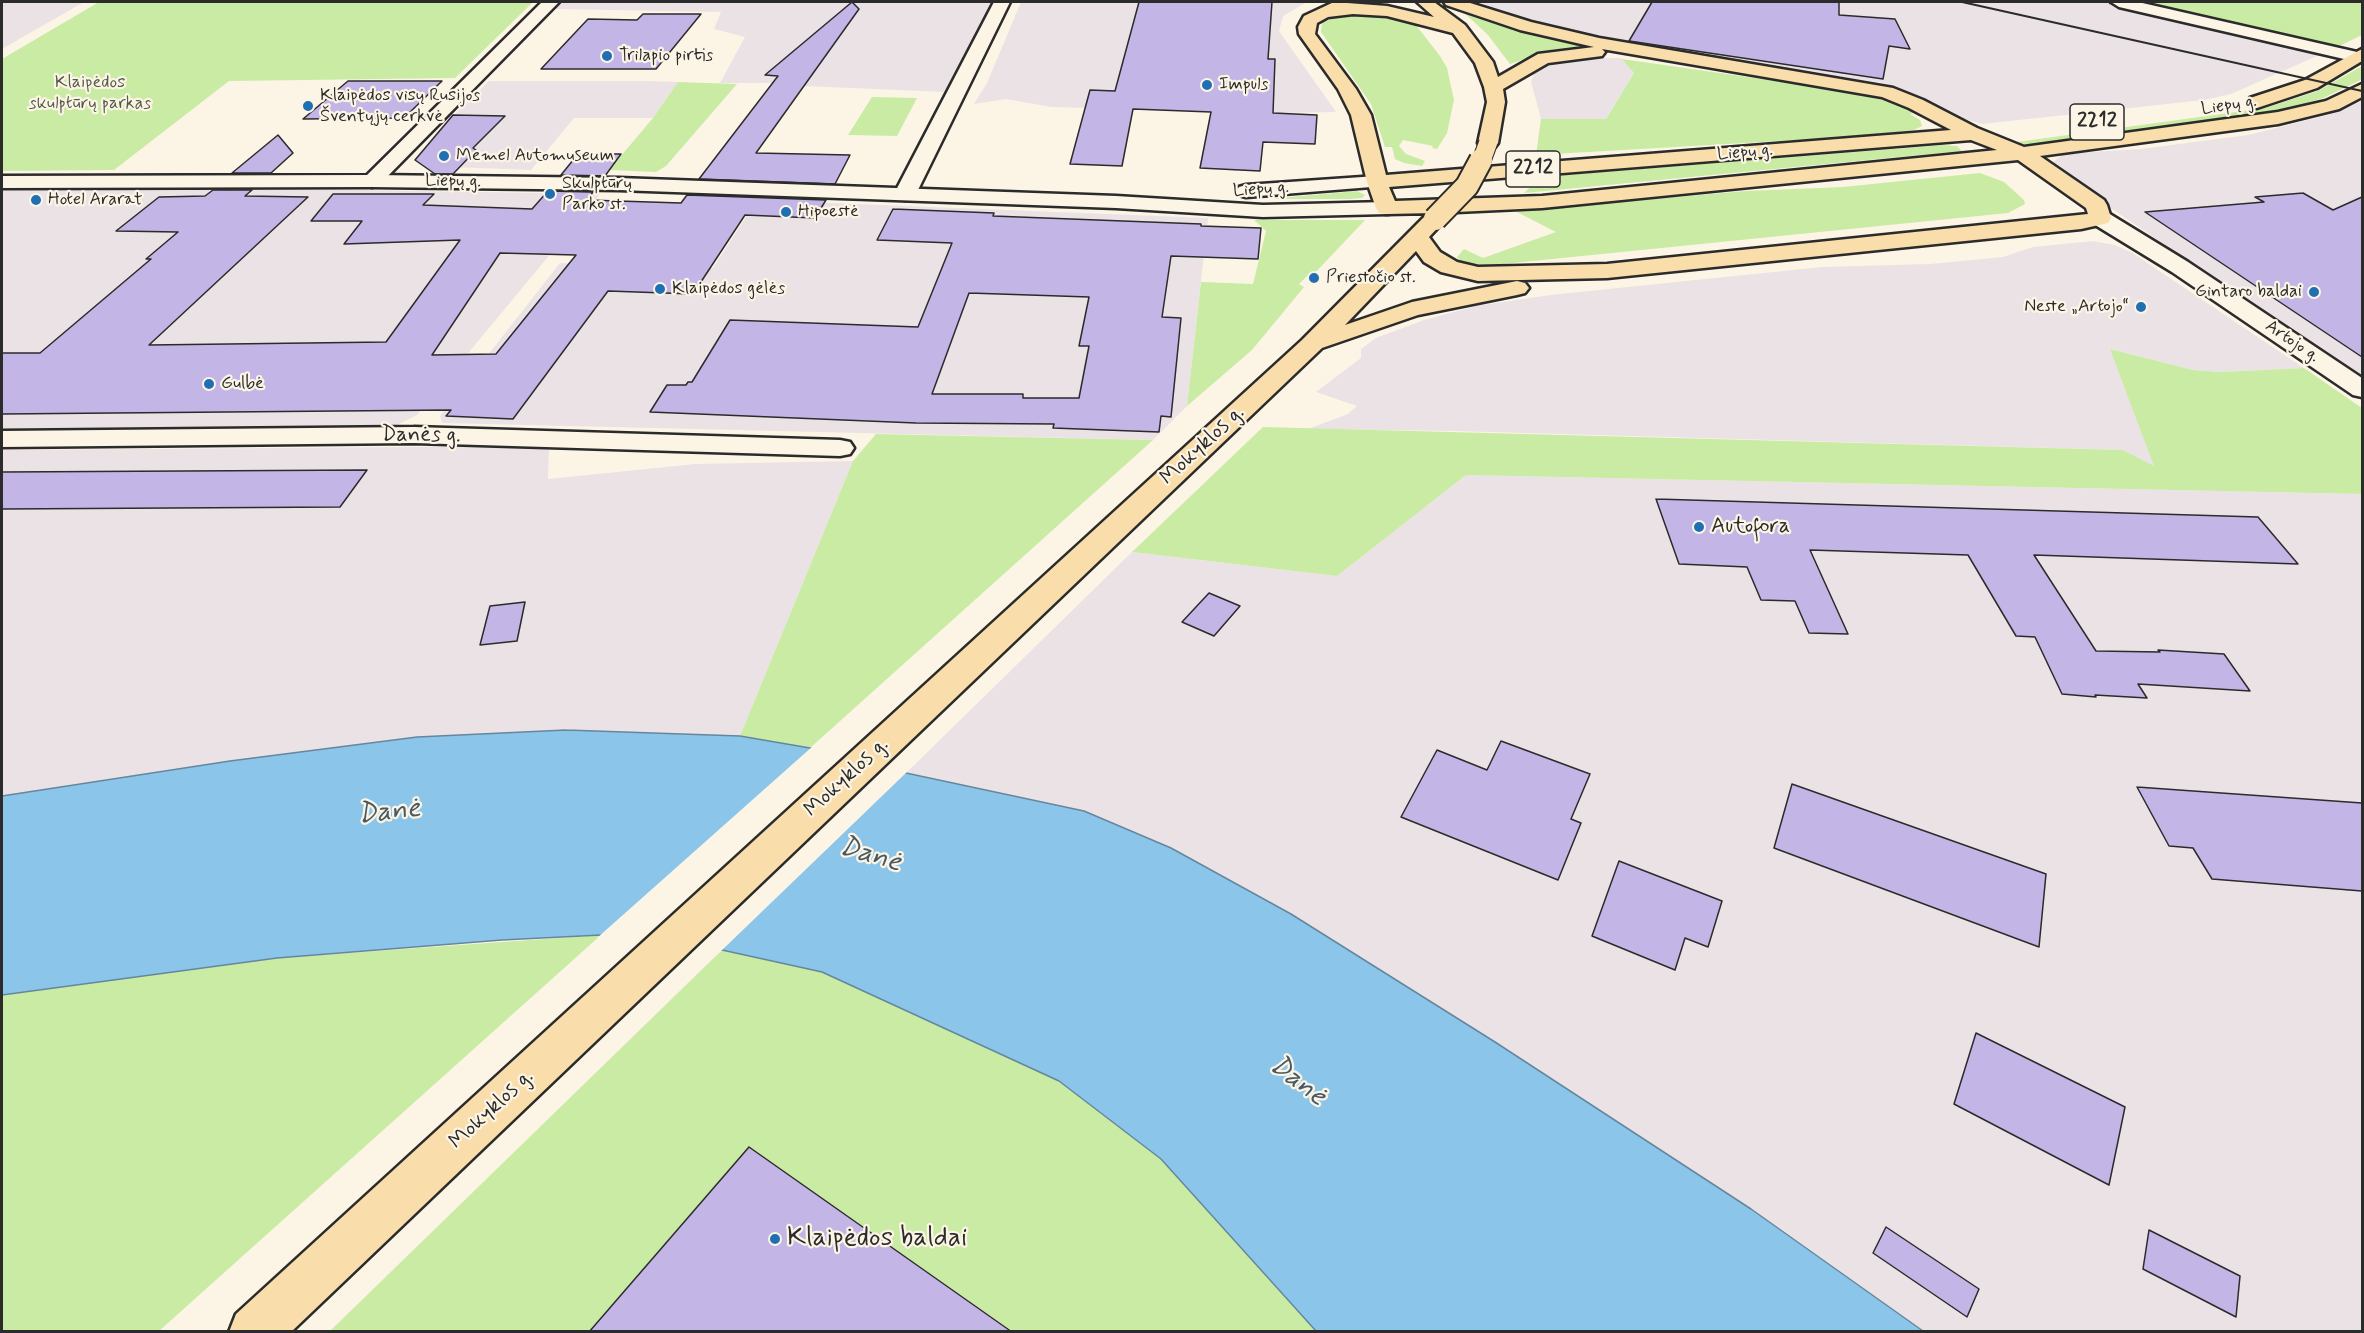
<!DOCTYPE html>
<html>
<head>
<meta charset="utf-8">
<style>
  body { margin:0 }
  #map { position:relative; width:2364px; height:1333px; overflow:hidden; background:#fcf5e5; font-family:Mynerve,sans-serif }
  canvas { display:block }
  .frame { position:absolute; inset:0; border:3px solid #2b2b2b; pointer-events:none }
</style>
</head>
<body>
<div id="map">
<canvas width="2364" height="1333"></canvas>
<div class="frame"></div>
</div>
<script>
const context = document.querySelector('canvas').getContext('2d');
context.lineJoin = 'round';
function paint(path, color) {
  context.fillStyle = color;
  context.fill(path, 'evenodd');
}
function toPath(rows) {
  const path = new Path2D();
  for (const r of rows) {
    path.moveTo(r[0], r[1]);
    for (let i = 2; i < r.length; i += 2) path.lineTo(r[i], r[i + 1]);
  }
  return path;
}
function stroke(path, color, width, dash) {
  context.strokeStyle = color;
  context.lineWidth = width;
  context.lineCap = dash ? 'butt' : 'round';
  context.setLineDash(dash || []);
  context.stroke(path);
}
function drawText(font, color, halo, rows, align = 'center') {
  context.font = font + ' Mynerve,sans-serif';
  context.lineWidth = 4.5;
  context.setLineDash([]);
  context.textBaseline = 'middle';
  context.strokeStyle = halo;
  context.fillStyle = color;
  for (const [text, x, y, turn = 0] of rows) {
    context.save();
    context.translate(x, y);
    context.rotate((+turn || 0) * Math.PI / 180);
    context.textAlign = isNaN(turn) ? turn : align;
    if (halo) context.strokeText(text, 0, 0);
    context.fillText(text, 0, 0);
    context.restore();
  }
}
paint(toPath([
  [2,2,84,2,2,49],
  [563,2,992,2,945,92,803,86,805,83,720,83,745,37,714,29,721,12,555,9],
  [1021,2,1307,2,1283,16,1279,31,1336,112,1272,113,1051,107,1006,99,974,104,987,83],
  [1480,2,2109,2,2326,52,2231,94,2204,100,1982,124,1961,118,1911,93,1882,83,1621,44,1540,27,1496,11],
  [1592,58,1622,58,1634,73,1605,120,1541,119,1531,82,1535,71,1563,60],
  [489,81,649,81,678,82,653,118,574,118,531,170,425,166,415,160,438,131],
  [2362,101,2362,378,2072,182,2058,171,2053,162,2062,155,2074,153,2141,149,2248,135,2328,115],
  [2,189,295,189,600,194,417,415,397,425,2,432],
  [757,200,1208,218,1187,406,1153,440,442,423,440,416,560,263,713,268],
  [2093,241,2115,245,2131,252,2304,368,2220,372,2193,370,2111,349,2155,467,2123,450,1455,431,1308,429,1348,414,1357,406,1316,392,1361,358,1361,349,1376,338,1424,320,1476,306,1550,295,1822,267,1930,264,2003,257,2033,247],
  [549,446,548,479,695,464,853,461,740,736,566,730,417,737,230,761,2,796,2,450],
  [1466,475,2362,494,2362,1331,1923,1331,1751,1209,1495,1042,1291,914,1171,848,906,773,1132,552,1337,576]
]), '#ebe2e5');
paint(toPath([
  [99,2,533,2,455,78,229,81,114,170,2,171,2,59],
  [2137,2,2362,2,2362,35,2337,47],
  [1459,8,1593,47,1548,51,1510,64,1488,35],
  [1349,13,1394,16,1415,24,1440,56,1447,68,1454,100,1447,133,1437,149,1432,148,1433,146,1403,140,1399,146,1406,154,1425,161,1422,166,1404,163,1395,159,1392,147,1385,147,1371,104,1321,32,1322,22],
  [1622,59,1873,95,1916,112,1910,114,1920,120,1922,126,1914,130,1867,136,1536,155,1541,119,1606,119,1634,73],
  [2362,66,2362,79,2359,81,2323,98,2290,108,2239,118,2117,135,2028,145,2017,142,2265,108,2318,91],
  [678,82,737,84,666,166,656,172,609,170,653,118],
  [872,97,917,98,897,136,848,135],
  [1943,145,1957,146,1962,151,1524,193,1541,177],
  [1980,173,2004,182,2024,200,2025,204,2008,213,1483,266,1461,263,1457,257,1464,249,1483,258,1556,232,1515,211,1746,191,1843,187],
  [1357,191,1365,195,1362,198,1350,199,1270,199],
  [1254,220,1365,220,1314,274,1310,273,1299,284,1304,287,1252,350,1187,406,1201,282,1253,284,1266,231],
  [2110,349,2193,370,2220,372,2304,368,2362,408,2362,494,1466,475,1337,576,1132,552,1263,427,2123,450,2154,466],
  [876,434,1153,440,810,748,740,736,853,461],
  [601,935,159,1331,2,1331,2,995,277,958],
  [722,950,822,972,1059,1081,1161,1159,1316,1331,1012,1331,749,1147,589,1331,329,1332]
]), '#c9eba4');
const water = toPath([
  [566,730,740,736,810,748,906,773,1084,811,1171,848,1291,914,1495,1042,1751,1209,1923,1331,1316,1331,1161,1159,1059,1081,822,972,663,937,601,935,502,940,277,958,2,995,2,796,230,761,417,737,566,730]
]);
paint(water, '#8bc5ea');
stroke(water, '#65879e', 1.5);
paint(toPath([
  [813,746,908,771,719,953,663,940,597,938]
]), '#fcf5e5');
const building = toPath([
  [852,2,859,9,756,153,850,155,835,184,699,179,778,76,765,75,852,2],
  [1139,2,1272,2,1268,59,1275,59,1273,113,1317,115,1315,144,1263,142,1260,171,1200,168,1211,112,1133,109,1122,166,1070,164,1090,90,1115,91,1139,2],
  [1652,2,1839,2,1839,15,1895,19,1910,49,1889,46,1883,79,1629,41,1652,2],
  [643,14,701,14,656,69,541,69,588,19,637,20,643,14],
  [348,81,442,81,404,118,303,119,348,81],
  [453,115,505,116,473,148,476,150,453,174,435,174,415,160,453,115],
  [278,135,293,153,271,173,232,173,278,135],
  [578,154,621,154,605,176,561,175,578,154],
  [213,190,252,190,245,196,308,197,149,345,386,342,460,240,344,244,362,221,311,221,333,194,434,194,423,205,532,209,548,191,593,192,587,200,681,203,687,195,826,200,815,218,745,215,693,294,608,291,513,419,446,416,451,410,2,414,2,353,40,353,151,259,146,259,178,232,116,231,159,197,205,196,213,190],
  [500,253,576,255,496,354,432,355,500,253],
  [2303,193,2333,210,2362,197,2362,357,2145,212,2264,202,2255,197,2303,193],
  [893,209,994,213,993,216,1201,224,1201,226,1261,228,1258,259,1171,256,1162,317,1181,318,1171,417,1161,416,1159,432,1053,428,1054,424,916,423,650,412,667,385,686,385,688,382,692,382,730,320,918,327,952,243,877,240,893,209],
  [969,293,1089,297,1079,346,1089,346,1079,398,1023,398,1023,394,932,394,969,293],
  [367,470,340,507,2,509,2,472,367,470],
  [1656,499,2258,517,2298,564,2034,555,2096,651,2160,652,2158,650,2224,654,2250,691,2138,684,2147,698,2095,695,2096,697,2062,694,2035,637,2016,636,1968,555,1810,550,1848,634,1809,633,1795,601,1761,600,1747,567,1679,564,1656,499],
  [1209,593,1240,606,1214,636,1182,622,1209,593],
  [525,602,517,641,480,645,490,606,525,602],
  [1501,741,1590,774,1571,819,1581,823,1558,880,1401,817,1437,750,1487,770,1501,741],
  [1792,784,2046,874,2039,947,1774,848,1792,784],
  [2137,787,2362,803,2362,891,2212,879,2193,848,2169,846,2137,787],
  [1619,861,1722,901,1708,947,1685,938,1675,970,1592,936,1619,861],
  [1976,1033,2125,1107,2109,1185,1954,1104,1976,1033],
  [749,1147,1012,1332,589,1332,749,1147],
  [1886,1227,1979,1289,1967,1317,1873,1253,1886,1227],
  [2149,1230,2240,1276,2236,1317,2143,1269,2149,1230]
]);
paint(building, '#c3b5e6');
stroke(building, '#2b2b2b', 1.5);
const minor = toPath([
  [542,2,559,2,379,185,372,187,365,185,362,181,365,177,542,2],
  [994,2,1010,2,916,194,912,198,905,200,898,198,894,194,994,2],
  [2111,2,2138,2,2357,52,2362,53,2362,61,2357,62,2119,7,2111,2],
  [2100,212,2108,213,2188,262,2362,378,2362,397,2353,395,2172,272,2092,223,2089,218,2092,213,2100,212],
  [414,427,840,440,850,442,854,448,850,454,840,456,414,443,2,447,2,431,414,427]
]);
const secondary = toPath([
  [372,175,619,178,1116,196,1263,205,1387,202,1395,203,1398,208,1395,213,1387,214,1263,217,1116,208,619,190,372,187,2,188,2,176,372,175],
  [1377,176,1384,178,1387,182,1384,186,1246,197,1239,195,1236,191,1239,187,1246,185,1377,176]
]);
const primary = toPath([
  [1334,2,1387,6,1434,17,1417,2,1434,2,1465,25,1493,62,1498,77,1538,54,1594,47,1520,30,1446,5,1444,2,1467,2,1531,22,1599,38,1893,88,1923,100,1977,128,2024,147,2278,112,2326,101,2362,84,2362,97,2339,109,2278,124,2040,156,2104,200,2107,205,2111,218,2108,223,2081,229,1607,278,1478,281,1441,272,1424,262,1416,251,1345,325,1412,302,1517,281,1525,283,1529,288,1525,293,1517,295,1418,315,1322,348,291,1332,229,1332,236,1314,1302,340,1427,214,1435,213,1387,214,1379,213,1376,208,1367,182,1351,115,1338,89,1299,34,1298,27,1304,16,1334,2],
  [1353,14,1387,16,1453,33,1475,63,1484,87,1487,102,1478,143,1481,147,1488,149,1495,147,1498,143,1505,102,1503,89,1548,63,1602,56,1605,52,1602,49,1882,97,1909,108,1951,130,1386,175,1371,115,1356,89,1315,34,1317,23,1328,17,1353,14],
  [1971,140,1997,150,1542,196,1395,201,1389,187,1971,140],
  [2018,160,2086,208,2088,214,1607,264,1478,267,1457,262,1440,252,1429,237,1446,219,1443,214,1435,213,1542,208,2018,160],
  [2362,49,2362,61,2317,88,2257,108,2250,106,2248,102,2250,98,2305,80,2362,49]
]);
stroke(minor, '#2b2b2b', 5);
stroke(secondary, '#2b2b2b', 5);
stroke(primary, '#2b2b2b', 5);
paint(minor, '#fcf5e5');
paint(secondary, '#fcf5e5');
paint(primary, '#f9ddab');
stroke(toPath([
  [1962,2,2362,91]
]), '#2b2b2b', 2);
const primaryBridgeFar1 = toPath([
  [1481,162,1488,143]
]);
const primaryBridge = toPath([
  [1435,219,1467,186,1481,160]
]);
stroke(primaryBridgeFar1, '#2b2b2b', 20, []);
stroke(primaryBridge, '#2b2b2b', 26, []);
stroke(primaryBridgeFar1, '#f9ddab', 18);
stroke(primaryBridge, '#f9ddab', 22);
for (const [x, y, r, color] of [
  [607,56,6,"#1f6fb2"],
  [1207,85,6,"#1f6fb2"],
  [308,106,6,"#1f6fb2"],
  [444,156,6,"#1f6fb2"],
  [550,194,6,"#1f6fb2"],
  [36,200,6,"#1f6fb2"],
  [786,212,6,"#1f6fb2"],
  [1314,278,6,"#1f6fb2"],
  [660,289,6,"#1f6fb2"],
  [2314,292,6,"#1f6fb2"],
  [2141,307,6,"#1f6fb2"],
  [209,384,6,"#1f6fb2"],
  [1699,527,6,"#1f6fb2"],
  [775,1239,6,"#1f6fb2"]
]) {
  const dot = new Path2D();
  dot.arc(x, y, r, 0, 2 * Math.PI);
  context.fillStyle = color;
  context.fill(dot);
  stroke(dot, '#fcf5e5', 2);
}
drawText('18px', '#2b2b2b', '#fcf5e5', [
  ["Trilapio pirtis",619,56],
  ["Impuls",1219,85],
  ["Klaipėdos visų Rusijos",320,96],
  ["Šventųjų cerkvė",320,117],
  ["Memel Automuseum",456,156],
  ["Skulptūrų",562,184],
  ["Parko st.",562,205],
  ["Hotel Ararat",48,200],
  ["Hipoestė",798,212],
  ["Priestočio st.",1326,278],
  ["Klaipėdos gėlės",672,289],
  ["Gintaro baldai",2302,292,"right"],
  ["Neste „Artojo“",2129,307,"right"],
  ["Gulbė",221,384]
], 'left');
drawText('18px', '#525b49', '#fcf5e5', [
  ["Klaipėdos",90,83],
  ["skulptūrų parkas",90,104]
]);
drawText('18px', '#2b2b2b', '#fcf5e5', [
  ["Liepų g.",2229,106,-9],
  ["Liepų g.",1745,153,-5],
  ["Liepų g.",453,182,1],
  ["Liepų g.",1261,190,-4],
  ["Artojo g.",2292,342,34]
]);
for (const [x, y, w] of [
  [2097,122,54],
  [1533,169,54]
]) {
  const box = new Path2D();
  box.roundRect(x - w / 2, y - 18, w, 36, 4.5);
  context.fillStyle = '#fcf5e5';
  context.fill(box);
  stroke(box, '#2b2b2b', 1.5);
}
drawText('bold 21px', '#2b2b2b', null, [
  ["2212",2097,122],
  ["2212",1533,169]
]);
drawText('22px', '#2b2b2b', '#fcf5e5', [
  ["Danės g.",421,436,1],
  ["Mokyklos g.",1203,446,-43],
  ["Mokyklos g.",847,778,-43],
  ["Mokyklos g.",492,1110,-43]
]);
drawText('22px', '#2b2b2b', '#fcf5e5', [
  ["Autofora",1711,527]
], 'left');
drawText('27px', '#2b2b2b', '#fcf5e5', [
  ["Klaipėdos baldai",787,1239]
], 'left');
drawText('italic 28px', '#485964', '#fcf5e5', [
  ["Danė",389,813,-6],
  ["Danė",870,856,17],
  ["Danė",1297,1082,38]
]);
</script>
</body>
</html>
